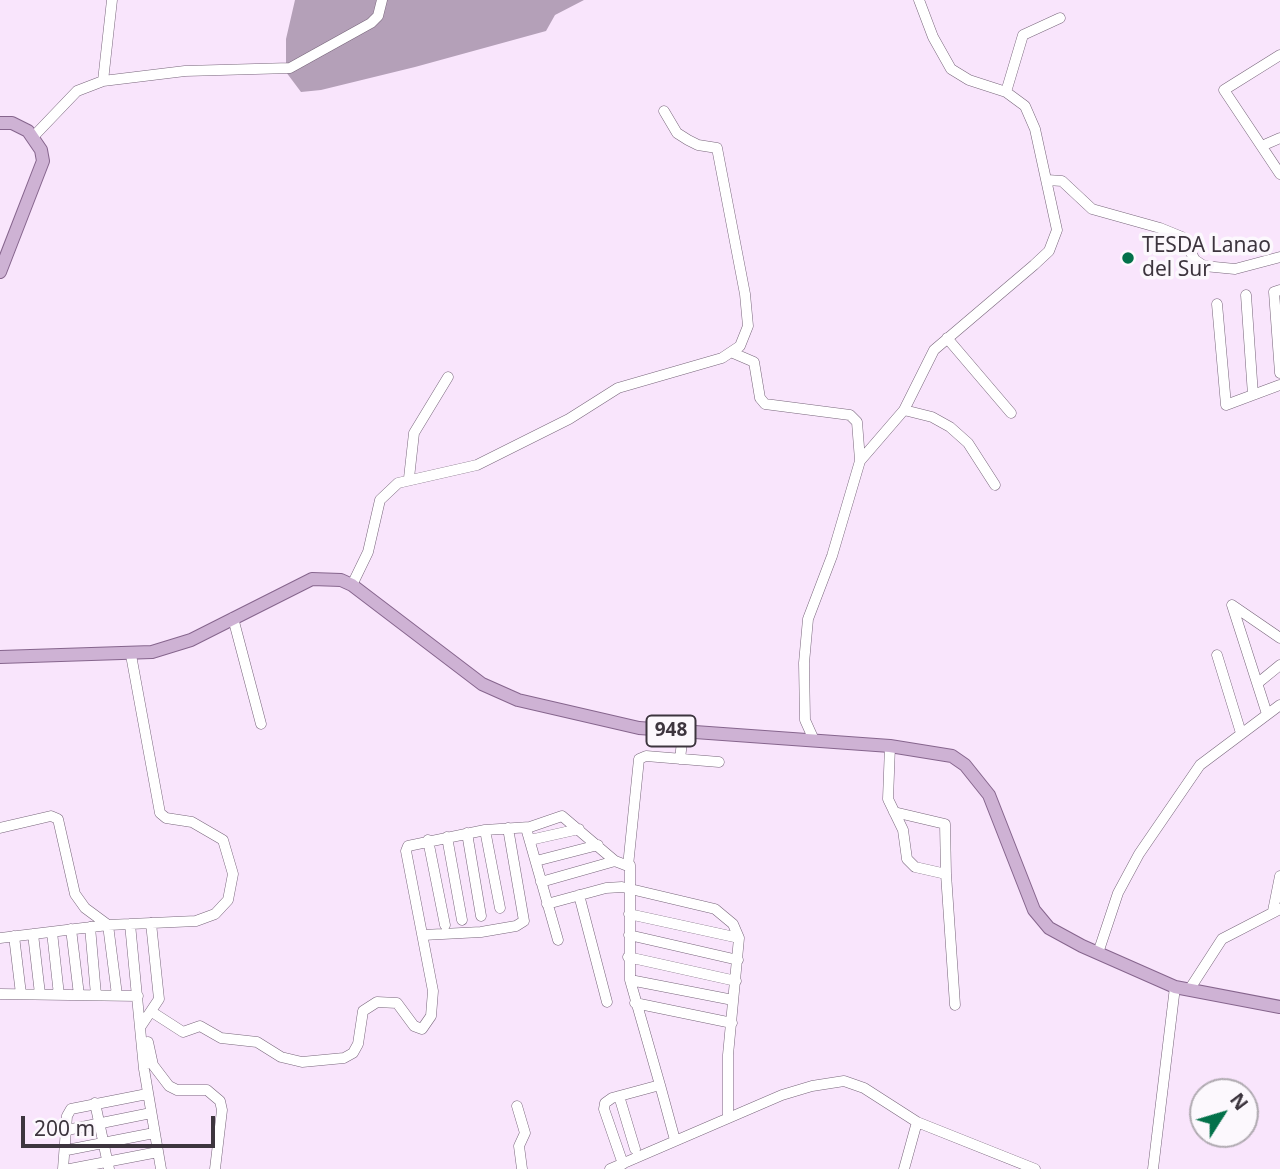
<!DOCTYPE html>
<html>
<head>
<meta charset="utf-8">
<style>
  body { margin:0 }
  #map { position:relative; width:1280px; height:1169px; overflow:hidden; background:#f9e5fc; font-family:"Noto Sans",sans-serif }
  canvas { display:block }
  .north { position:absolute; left:1189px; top:1078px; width:70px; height:70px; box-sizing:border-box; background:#fcf8fd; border:2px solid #b0aab1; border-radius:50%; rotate:53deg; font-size:19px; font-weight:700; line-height:28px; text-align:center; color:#3d353e }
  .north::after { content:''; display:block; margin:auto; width:24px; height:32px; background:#03714a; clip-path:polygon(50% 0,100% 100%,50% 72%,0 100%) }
  .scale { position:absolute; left:21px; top:1116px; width:194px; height:32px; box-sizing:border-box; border:4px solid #3d353e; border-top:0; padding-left:9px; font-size:21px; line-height:24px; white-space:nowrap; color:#3d353e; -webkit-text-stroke:5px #fcf8fd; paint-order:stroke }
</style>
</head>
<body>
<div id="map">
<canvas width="1280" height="1169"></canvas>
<div class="north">N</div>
<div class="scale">200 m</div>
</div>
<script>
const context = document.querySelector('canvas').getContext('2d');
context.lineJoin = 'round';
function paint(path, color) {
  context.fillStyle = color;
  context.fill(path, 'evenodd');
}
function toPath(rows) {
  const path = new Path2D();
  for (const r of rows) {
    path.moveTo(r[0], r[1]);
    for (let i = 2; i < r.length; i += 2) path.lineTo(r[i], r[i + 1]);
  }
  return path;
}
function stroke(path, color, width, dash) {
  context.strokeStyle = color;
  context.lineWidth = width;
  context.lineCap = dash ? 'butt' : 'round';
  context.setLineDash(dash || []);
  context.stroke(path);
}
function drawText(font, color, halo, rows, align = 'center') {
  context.font = font + ' "Noto Sans",sans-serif';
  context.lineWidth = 7;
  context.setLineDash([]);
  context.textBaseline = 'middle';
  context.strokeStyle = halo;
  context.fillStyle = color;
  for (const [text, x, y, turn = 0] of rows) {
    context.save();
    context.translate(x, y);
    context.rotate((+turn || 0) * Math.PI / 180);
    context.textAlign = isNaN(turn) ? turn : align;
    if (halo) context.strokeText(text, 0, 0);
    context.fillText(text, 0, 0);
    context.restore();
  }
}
paint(toPath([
  [295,0,584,0,555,15,546,31,415,67,321,90,301,92,286,72,286,39]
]), '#b4a0b8');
const minor = toPath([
  [1280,55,1224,90,1280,174],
  [103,81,112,0],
  [1006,92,1023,35,1060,18],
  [33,137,77,91,103,81,185,71,290,68,371,23,378,16,382,0],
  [1264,145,1280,138],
  [1047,180,1062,181,1092,209,1160,228,1182,237,1195,260,1204,266,1235,269,1280,257],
  [1280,290,1274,292,1280,373],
  [1246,295,1253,395],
  [1217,304,1226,405,1280,385],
  [947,338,1011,413],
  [733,353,754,362,760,398,765,404,850,415,857,422,860,460],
  [904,410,932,417,950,427,968,443,995,485],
  [409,478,414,433,448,377],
  [352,585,368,552,380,500,398,483,477,465,569,419,618,388,722,358,740,346,748,326,745,294,717,148,698,145,688,140,677,133,664,111],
  [1232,605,1267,714],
  [1232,605,1280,638],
  [233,618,261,724],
  [1217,655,1241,733],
  [1258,683,1280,665],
  [814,740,805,720,804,663,808,619,832,556,860,461,904,410,934,350,1034,265,1049,251,1057,230,1035,129,1025,106,1006,92,969,80,951,69,933,37,919,0],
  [890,746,888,799,903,830,907,859,915,867,946,874,955,1005],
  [680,759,683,733],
  [894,812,945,824,946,874],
  [0,828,51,816,58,819,75,894,85,908,108,925,117,995],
  [526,828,558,940],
  [485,830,500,908],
  [467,833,481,916],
  [447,837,462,920],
  [428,840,445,925],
  [530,840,579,829],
  [536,861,598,845],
  [630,865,630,980,660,1085],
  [541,882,615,861],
  [579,895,607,1002],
  [547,904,606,888,622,887,715,909,733,924,739,938,728,1055,728,1116],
  [1273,911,1280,876],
  [629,914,739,938],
  [130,924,144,1069,161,1169],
  [90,927,96,995],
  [71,929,79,995],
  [52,932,59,995],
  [33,934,40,994],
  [423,935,481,932,516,926,524,921,508,828],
  [629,935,738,960],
  [14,936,21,994],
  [0,938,108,925,196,921,215,914,228,900,233,874,223,840,192,822,166,818,160,813,131,655],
  [1098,953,1118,893,1139,854,1200,765,1280,705],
  [628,957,736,981],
  [630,980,733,1000],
  [1189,990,1222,939,1280,909],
  [0,994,138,996],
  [635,1003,732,1023],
  [152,1012,183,1032,200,1026,221,1038,257,1042,281,1057,302,1062,344,1058,353,1053,358,1044,363,1011,377,1002,397,1003,414,1026,422,1029,431,1016,433,991,406,851,408,846,485,830,530,827,562,816,615,861,628,866,639,759,646,756,719,762],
  [141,1026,159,999,151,923],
  [148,1042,153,1065,169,1086,177,1090,207,1090,220,1101,222,1110,215,1169],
  [619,1096,635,1149],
  [95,1103,109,1169],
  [517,1106,525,1133,519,1146,522,1169],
  [67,1130,151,1113],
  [67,1150,154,1133],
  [623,1164,604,1109,605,1103,612,1098,660,1085,675,1140],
  [63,1169,67,1116,71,1109,147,1094],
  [70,1169,158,1152],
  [610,1169,782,1095,812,1086,844,1081,864,1088,917,1122,1035,1169],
  [904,1169,917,1122],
  [1153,1169,1175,987]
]);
const major = toPath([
  [0,123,12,123,28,131,41,150,43,161,0,272],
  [0,657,152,652,191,640,312,579,341,580,352,585,482,684,518,700,639,728,890,746,952,756,965,765,989,795,1034,910,1049,928,1082,946,1175,987,1280,1007]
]);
stroke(minor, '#78667b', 11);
stroke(major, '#86658d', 14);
stroke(minor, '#fff', 10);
stroke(major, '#ceb2d4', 12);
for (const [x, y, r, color] of [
  [1128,258,7,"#03714a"]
]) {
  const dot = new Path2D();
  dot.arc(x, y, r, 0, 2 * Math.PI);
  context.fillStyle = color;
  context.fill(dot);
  stroke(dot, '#fcf8fd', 2.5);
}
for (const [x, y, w] of [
  [671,731,49]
]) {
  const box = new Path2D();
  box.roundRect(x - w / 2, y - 15.5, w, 31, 5);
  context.fillStyle = '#fcf8fd';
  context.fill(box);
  stroke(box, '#3d353e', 2);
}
drawText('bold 19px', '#3d353e', null, [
  ["948",671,731]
]);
drawText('21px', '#3d353e', '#fcf8fd', [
  ["TESDA Lanao",1142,246],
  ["del Sur",1142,270]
], 'left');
</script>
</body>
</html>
